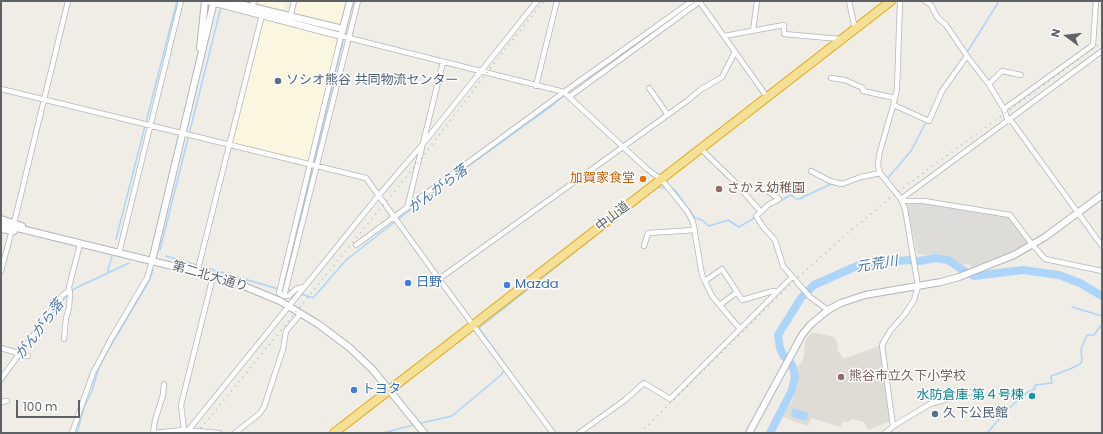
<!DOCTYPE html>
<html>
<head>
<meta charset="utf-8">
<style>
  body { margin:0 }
  #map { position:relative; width:1103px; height:434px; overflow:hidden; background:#efede6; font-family:Poppins,sans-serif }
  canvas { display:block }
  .frame { position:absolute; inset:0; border:2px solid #5e6165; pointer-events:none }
  .north { position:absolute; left:1047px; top:16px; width:40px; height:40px; -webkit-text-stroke:3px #fff; paint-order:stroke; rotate:285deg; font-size:11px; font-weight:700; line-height:16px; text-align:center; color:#5e6165 }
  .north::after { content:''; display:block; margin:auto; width:14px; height:18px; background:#5e6165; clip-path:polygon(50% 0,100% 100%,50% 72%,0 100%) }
  .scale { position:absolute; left:16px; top:400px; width:64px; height:18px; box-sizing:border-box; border:2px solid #5e6165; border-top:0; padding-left:5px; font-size:12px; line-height:14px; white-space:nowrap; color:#5e6165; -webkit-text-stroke:3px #fff; paint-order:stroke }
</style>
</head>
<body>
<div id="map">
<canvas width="1103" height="434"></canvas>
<div class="frame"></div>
<div class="north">N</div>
<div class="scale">100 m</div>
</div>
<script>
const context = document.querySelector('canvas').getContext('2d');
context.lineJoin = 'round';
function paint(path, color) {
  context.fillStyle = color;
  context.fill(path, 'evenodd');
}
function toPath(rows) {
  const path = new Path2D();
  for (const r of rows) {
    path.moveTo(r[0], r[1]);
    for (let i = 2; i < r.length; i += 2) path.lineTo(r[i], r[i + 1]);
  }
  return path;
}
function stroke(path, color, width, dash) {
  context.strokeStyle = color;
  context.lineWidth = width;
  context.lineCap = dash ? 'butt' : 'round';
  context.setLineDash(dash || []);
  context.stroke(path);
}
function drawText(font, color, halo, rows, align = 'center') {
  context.font = font + ' Poppins,"Noto Sans JP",sans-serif';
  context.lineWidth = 3;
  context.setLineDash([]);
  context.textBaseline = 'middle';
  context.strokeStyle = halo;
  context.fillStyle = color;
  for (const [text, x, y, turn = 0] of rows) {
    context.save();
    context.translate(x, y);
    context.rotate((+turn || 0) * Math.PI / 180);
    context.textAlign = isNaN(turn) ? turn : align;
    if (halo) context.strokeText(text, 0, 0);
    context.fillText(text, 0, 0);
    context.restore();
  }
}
paint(toPath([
  [256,1,286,1,283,10,256,3],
  [298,1,347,1,342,25,296,14,295,12],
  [264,19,340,38,309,163,234,144,233,143]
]), '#fbf6df');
paint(toPath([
  [906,202,923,203,1009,216,1029,242,1013,251,973,267,967,264,963,265,953,259,939,255,917,254]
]), '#dedcd8');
paint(toPath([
  [812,332,834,337,838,345,837,350,844,359,881,345,890,421,868,430,864,422,851,419,848,423,843,421,841,427,811,418,808,426,793,421,782,416,792,402,798,385,795,369,802,362,804,355,805,341]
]), '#dfdcd5');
paint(toPath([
  [793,408,809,413,806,421,791,416]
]), '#add5f9');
stroke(toPath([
  [345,33,353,1],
  [966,54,999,1],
  [146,122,177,1],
  [314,162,343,41],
  [872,177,880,176],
  [887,179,911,151,927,120],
  [841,186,864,178],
  [657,187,667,188],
  [671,189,674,189,695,218,702,220,709,226,728,220,739,227,756,217],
  [780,201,791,195,796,199,799,199,831,184,836,185],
  [116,239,145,126],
  [160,250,221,7],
  [166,256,282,290,289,290,313,298,346,260,441,186,553,105,564,95],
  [107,274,112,256],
  [282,290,312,169],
  [71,291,78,287,129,263],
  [1072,307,1102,316],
  [47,320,67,295],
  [506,366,479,328,633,206],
  [1,383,8,373],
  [421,423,452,416,501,375,504,370],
  [77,433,84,407,92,391,98,370,107,352,149,281,153,270],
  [383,433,413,425],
  [987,433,1009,408,1028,392,1035,389,1035,385,1052,383,1051,376,1070,369,1080,364,1082,361,1081,349,1087,335,1094,335,1102,324]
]), '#add5f9', 1.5);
stroke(toPath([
  [770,433,792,390,795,376,792,365,783,355,780,348,778,335,801,298,814,285,850,269,862,264,909,260,920,261,935,258,948,260,961,269,974,276,1023,270,1059,275,1080,283,1102,296]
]), '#add5f9', 8);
const street = toPath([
  [699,1,767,97],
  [849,1,855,29],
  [925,1,931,5,937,17,946,25,967,56,990,86,1004,109,1008,121],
  [252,7,254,1],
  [290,18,294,1],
  [753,31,757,1],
  [724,36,784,25,784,34,840,39],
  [831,78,845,80,863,88,863,91,895,98],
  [989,84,1002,71,1021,75],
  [536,86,557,1],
  [649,88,668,115],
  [1,89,366,178,439,279,553,433],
  [569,97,647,169,662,180,687,211,693,222,702,275,712,296,740,329],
  [894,105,929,121,942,91,967,56],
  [1004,109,1093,45,1096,1],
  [1010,119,1102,246],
  [701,149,733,180,761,212,756,216,764,228,775,240,783,266,810,297,828,310],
  [811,171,830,181,842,184,861,177,880,173],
  [759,185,779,199,768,205,761,212],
  [901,199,1102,51],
  [902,201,924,201,1010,215,1031,243,1045,259,1102,271],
  [407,208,443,62],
  [14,223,68,1],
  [356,245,564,92,692,1],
  [644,246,648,233,695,230],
  [119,253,181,1],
  [1,271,12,230],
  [197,273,262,15],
  [439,279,687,101,700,90,722,77,735,52],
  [705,281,722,269,737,292,720,305],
  [304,287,296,289,289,296,284,296,279,293,341,36,564,92,569,97,699,2],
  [737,292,742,300,773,291,777,292],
  [284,296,358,1],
  [64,339,66,318,69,308,70,294,69,287,80,244],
  [1,348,28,356],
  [1,379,62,296,69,290],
  [1,402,7,401],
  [893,426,882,345,890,331,905,314,914,300,918,286,905,209,901,199,880,173,878,166,879,155,893,106,897,89,900,1],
  [184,430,181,405,213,276],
  [72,433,93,373,111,339,147,278,152,261],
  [153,433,155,420,163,395,164,384],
  [154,433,184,430,219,433],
  [186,433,379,195,422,145,537,1],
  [235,433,259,414,264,407,283,349,286,331,301,313],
  [579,433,625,400,644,383,670,399,792,277],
  [885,433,895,425,930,404,971,392]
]);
const secondary = toPath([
  [208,1,341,36,350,1],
  [228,1,343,29],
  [200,48,205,1],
  [1,219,22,226],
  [1,224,213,276,239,284,280,301,318,324,350,348,373,370,424,433],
  [1,229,14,231],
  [152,261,214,1],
  [749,433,802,335,810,325,828,310,841,303,865,295,941,282,959,277,1014,255,1045,237,1102,195]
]);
const highway = toPath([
  [334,433,891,1]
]);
stroke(street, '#b3b6ba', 6);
stroke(secondary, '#b3b5ba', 8);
stroke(highway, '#e4a812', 10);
stroke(street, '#fff', 4.5);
stroke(secondary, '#fff', 6);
stroke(highway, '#f5e097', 8);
stroke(toPath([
  [197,433,416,165,502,53,544,1],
  [640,433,795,280,848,233,896,193,1102,42]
]), '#b4b5b5', 1.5, [1, 5]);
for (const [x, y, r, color] of [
  [278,81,4,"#5c6f8a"],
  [643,179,4,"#e8710a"],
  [719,189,4,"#8d6e63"],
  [408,283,4,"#3f7fe0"],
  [507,285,4,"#3f7fe0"],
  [841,377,4,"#8d6e63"],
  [354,390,4,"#3f7fe0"],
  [1032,396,4,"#0f9aa8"],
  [935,414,4,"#5c6f8a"]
]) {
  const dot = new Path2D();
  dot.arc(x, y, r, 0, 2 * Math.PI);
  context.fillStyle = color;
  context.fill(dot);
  stroke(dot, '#fff', 1.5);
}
drawText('13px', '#4e5e75', '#fff', [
  ["ソシオ熊谷 共同物流センター",286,81],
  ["久下公民館",943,414]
], 'left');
drawText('13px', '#c56008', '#fff', [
  ["加賀家食堂",635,179]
], 'right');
drawText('13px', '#785e54', '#fff', [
  ["さかえ幼稚園",727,189],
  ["熊谷市立久下小学校",849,377]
], 'left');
drawText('13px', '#5e6165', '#fff', [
  ["中山道",613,217,-38],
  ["第二北大通り",210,277,16]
]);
drawText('13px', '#366cbe', '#fff', [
  ["日野",416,283],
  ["Mazda",515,285],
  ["トヨタ",362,390]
], 'left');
drawText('13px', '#0d838f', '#fff', [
  ["水防倉庫 第４号楝",1024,396]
], 'right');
drawText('italic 14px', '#4a76aa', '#fff', [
  ["がんがら落",438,190,-37],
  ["元荒川",877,265,-9],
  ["がんがら落",40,330,-53]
]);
</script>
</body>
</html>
